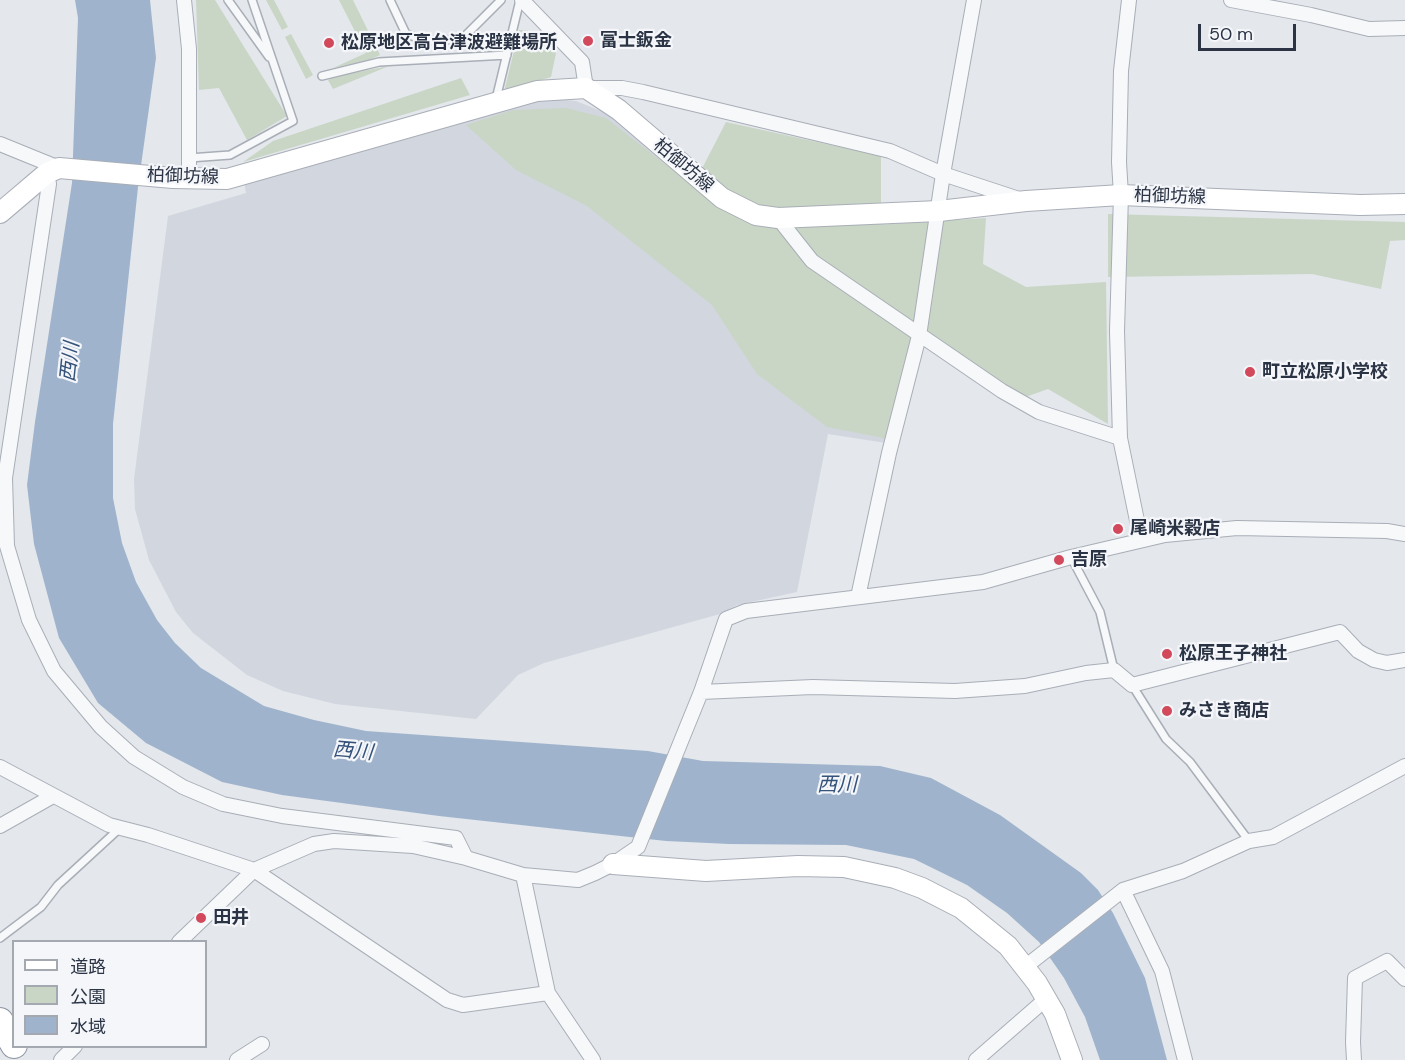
<!DOCTYPE html>
<html>
<head>
<meta charset="utf-8">
<style>
  body { margin:0 }
  #map { position:relative; width:1405px; height:1060px; overflow:hidden; background:#e4e7ec; font-family:"DM Sans","Noto Sans JP",sans-serif }
  canvas { display:block }
  .legend { position:absolute; left:12px; top:940px; width:195px; height:108px; box-sizing:border-box; background:#f4f6f9; border:2px solid #a4a8b1; margin:0; padding:8px 10px; list-style:none; font-size:18px; color:#2b3445 }
  .legend li { display:flex; align-items:center; gap:12px; height:30px }
  .legend b { width:30px; border:2px solid #a4a8b1 }
  .scale { position:absolute; left:1198px; top:24px; width:98px; height:27px; box-sizing:border-box; border:3px solid #2b3445; border-top:0; padding-left:8px; font-size:18px; line-height:21px; white-space:nowrap; color:#2b3445; -webkit-text-stroke:4px #f4f6f9; paint-order:stroke }
</style>
</head>
<body>
<div id="map">
<canvas width="1405" height="1060"></canvas>
<ul class="legend">
<li><b style="height:8px;background:#fff"></b>道路</li>
<li><b style="height:16px;background:#c9d6c5"></b>公園</li>
<li><b style="height:16px;background:#9fb4cc"></b>水域</li>
</ul>
<div class="scale">50 m</div>
</div>
<script>
const context = document.querySelector('canvas').getContext('2d');
context.lineJoin = 'round';
function paint(path, color) {
  context.fillStyle = color;
  context.fill(path, 'evenodd');
}
function toPath(rows) {
  const path = new Path2D();
  for (const r of rows) {
    path.moveTo(r[0], r[1]);
    for (let i = 2; i < r.length; i += 2) path.lineTo(r[i], r[i + 1]);
  }
  return path;
}
function stroke(path, color, width, dash) {
  context.strokeStyle = color;
  context.lineWidth = width;
  context.lineCap = dash ? 'butt' : 'round';
  context.setLineDash(dash || []);
  context.stroke(path);
}
function drawText(font, color, halo, rows, align = 'center') {
  context.font = font + ' "DM Sans","Noto Sans JP",sans-serif';
  context.lineWidth = 4.5;
  context.setLineDash([]);
  context.textBaseline = 'middle';
  context.strokeStyle = halo;
  context.fillStyle = color;
  for (const [text, x, y, turn = 0] of rows) {
    context.save();
    context.translate(x, y);
    context.rotate((+turn || 0) * Math.PI / 180);
    context.textAlign = isNaN(turn) ? turn : align;
    if (halo) context.strokeText(text, 0, 0);
    context.fillText(text, 0, 0);
    context.restore();
  }
}
paint(toPath([
  [556,99,576,101,606,113,628,124,700,189,935,217,886,443,828,434,797,592,737,605,720,614,544,663,518,675,476,719,335,704,283,691,247,675,193,633,176,612,149,560,135,509,134,479,168,216,246,193,244,182,530,101]
]), '#d2d6de');
paint(toPath([
  [196,0,215,0,287,116,247,140,219,88,199,90],
  [266,0,274,0,288,27,282,30],
  [339,0,353,0,380,55,369,60,333,68,366,53],
  [519,30,541,32,556,53,551,77,504,92],
  [291,34,313,75,306,79,285,37],
  [389,66,333,89,328,80,337,76],
  [461,78,470,95,243,162,273,141],
  [566,108,606,118,693,186,726,122,881,156,881,225,986,218,983,264,1026,287,1106,282,1108,424,1048,389,1020,399,916,326,889,439,827,427,757,374,712,305,587,206,516,170,466,125,513,110],
  [1108,214,1405,222,1405,240,1390,241,1381,289,1312,274,1108,277]
]), '#c9d6c5');
paint(toPath([
  [75,0,150,0,156,58,138,187,113,424,113,498,122,543,136,582,157,620,175,643,201,668,264,706,314,720,366,731,648,751,703,761,880,766,931,778,1000,815,1081,873,1098,890,1113,913,1145,978,1167,1060,1100,1060,1085,1017,1064,978,1039,942,1007,913,967,885,914,859,846,845,729,844,666,841,439,816,282,795,222,782,146,743,98,703,59,638,34,544,27,485,35,422,72,183,78,18]
]), '#9fb4cc');
const lane = toPath([
  [228,0,269,57],
  [390,0,406,34,427,41,462,39,501,0],
  [322,76,379,62,507,55],
  [496,99,520,0],
  [189,158,230,155,293,121,252,0],
  [1071,557,1100,612,1114,670],
  [1132,685,1166,739,1190,762,1249,841],
  [0,938,41,907,58,885,120,828]
]);
const street = toPath([
  [184,0,189,49,189,178],
  [522,0,582,62,586,88,622,88,643,92,890,151,943,174,1019,199],
  [1129,0,1121,71,1119,162,1121,195,1117,331,1120,438,1141,540],
  [1231,0,1311,15,1369,29,1405,28],
  [0,144,59,168],
  [47,173,49,184,5,478,7,546,29,620,54,671,101,727,134,757,183,787,223,804,282,816,456,838,466,858],
  [778,218,812,261,1002,391,1039,412,1120,438],
  [858,597,889,453,919,336,943,174,974,0],
  [701,692,813,687,955,691,1025,686,1086,673,1114,670,1132,685,1340,632,1358,651,1374,660,1387,663,1405,660],
  [0,767,109,825,148,835,254,870,447,1000,463,1005,548,993],
  [0,826,53,796],
  [523,875,548,993,593,1060],
  [1123,890,1162,971,1185,1060],
  [179,942,254,870,314,844,334,841,413,846,466,858,523,875,578,880,595,873,613,864,638,847,701,692,726,619,746,611,983,582,1071,557,1165,535,1237,528,1387,531,1405,534],
  [1025,967,1123,890,1183,871,1249,841,1273,837,1405,766],
  [61,1060,75,1046],
  [237,1060,262,1044],
  [976,1060,1046,999],
  [1354,1060,1353,1042,1355,978,1387,961,1405,979]
]);
const secondary = toPath([
  [0,213,47,173,59,168,173,178,227,179,537,91,586,88,619,110,722,198,756,215,778,218,939,211,1026,201,1121,195,1360,205,1405,204],
  [613,864,706,871,798,866,844,867,895,878,922,888,961,908,1008,946,1037,983,1055,1014,1072,1060]
]);
const highway = toPath([
  [0,1021,14,1045]
]);
stroke(lane, '#a9aeb7', 10);
stroke(street, '#a9aeb7', 16);
stroke(secondary, '#a9aeb7', 22);
stroke(highway, '#8b94a3', 28);
stroke(lane, '#f7f8fa', 7);
stroke(street, '#f7f8fa', 14);
stroke(secondary, '#fff', 20);
stroke(highway, '#fff', 26);
for (const [x, y, r, color] of [
  [588,41,6,"#d1495b"],
  [329,43,6,"#d1495b"],
  [1250,372,6,"#d1495b"],
  [1118,529,6,"#d1495b"],
  [1059,560,6,"#d1495b"],
  [1167,654,6,"#d1495b"],
  [1167,711,6,"#d1495b"],
  [201,918,6,"#d1495b"]
]) {
  const dot = new Path2D();
  dot.arc(x, y, r, 0, 2 * Math.PI);
  context.fillStyle = color;
  context.fill(dot);
  stroke(dot, '#f4f6f9', 2);
}
drawText('bold 18px', '#2b3445', '#f4f6f9', [
  ["富士鈑金",600,41],
  ["松原地区高台津波避難場所",341,43],
  ["町立松原小学校",1262,372],
  ["尾崎米穀店",1130,529],
  ["吉原",1071,560],
  ["松原王子神社",1179,654],
  ["みさき商店",1179,711],
  ["田井",213,918]
], 'left');
drawText('18px', '#2b3445', '#f4f6f9', [
  ["柏御坊線",683,166,40],
  ["柏御坊線",183,177,2],
  ["柏御坊線",1170,197,2]
]);
drawText('italic 20px', '#34527a', '#f4f6f9', [
  ["西川",71,362,-84],
  ["西川",353,752,5],
  ["西川",837,786]
]);
</script>
</body>
</html>
